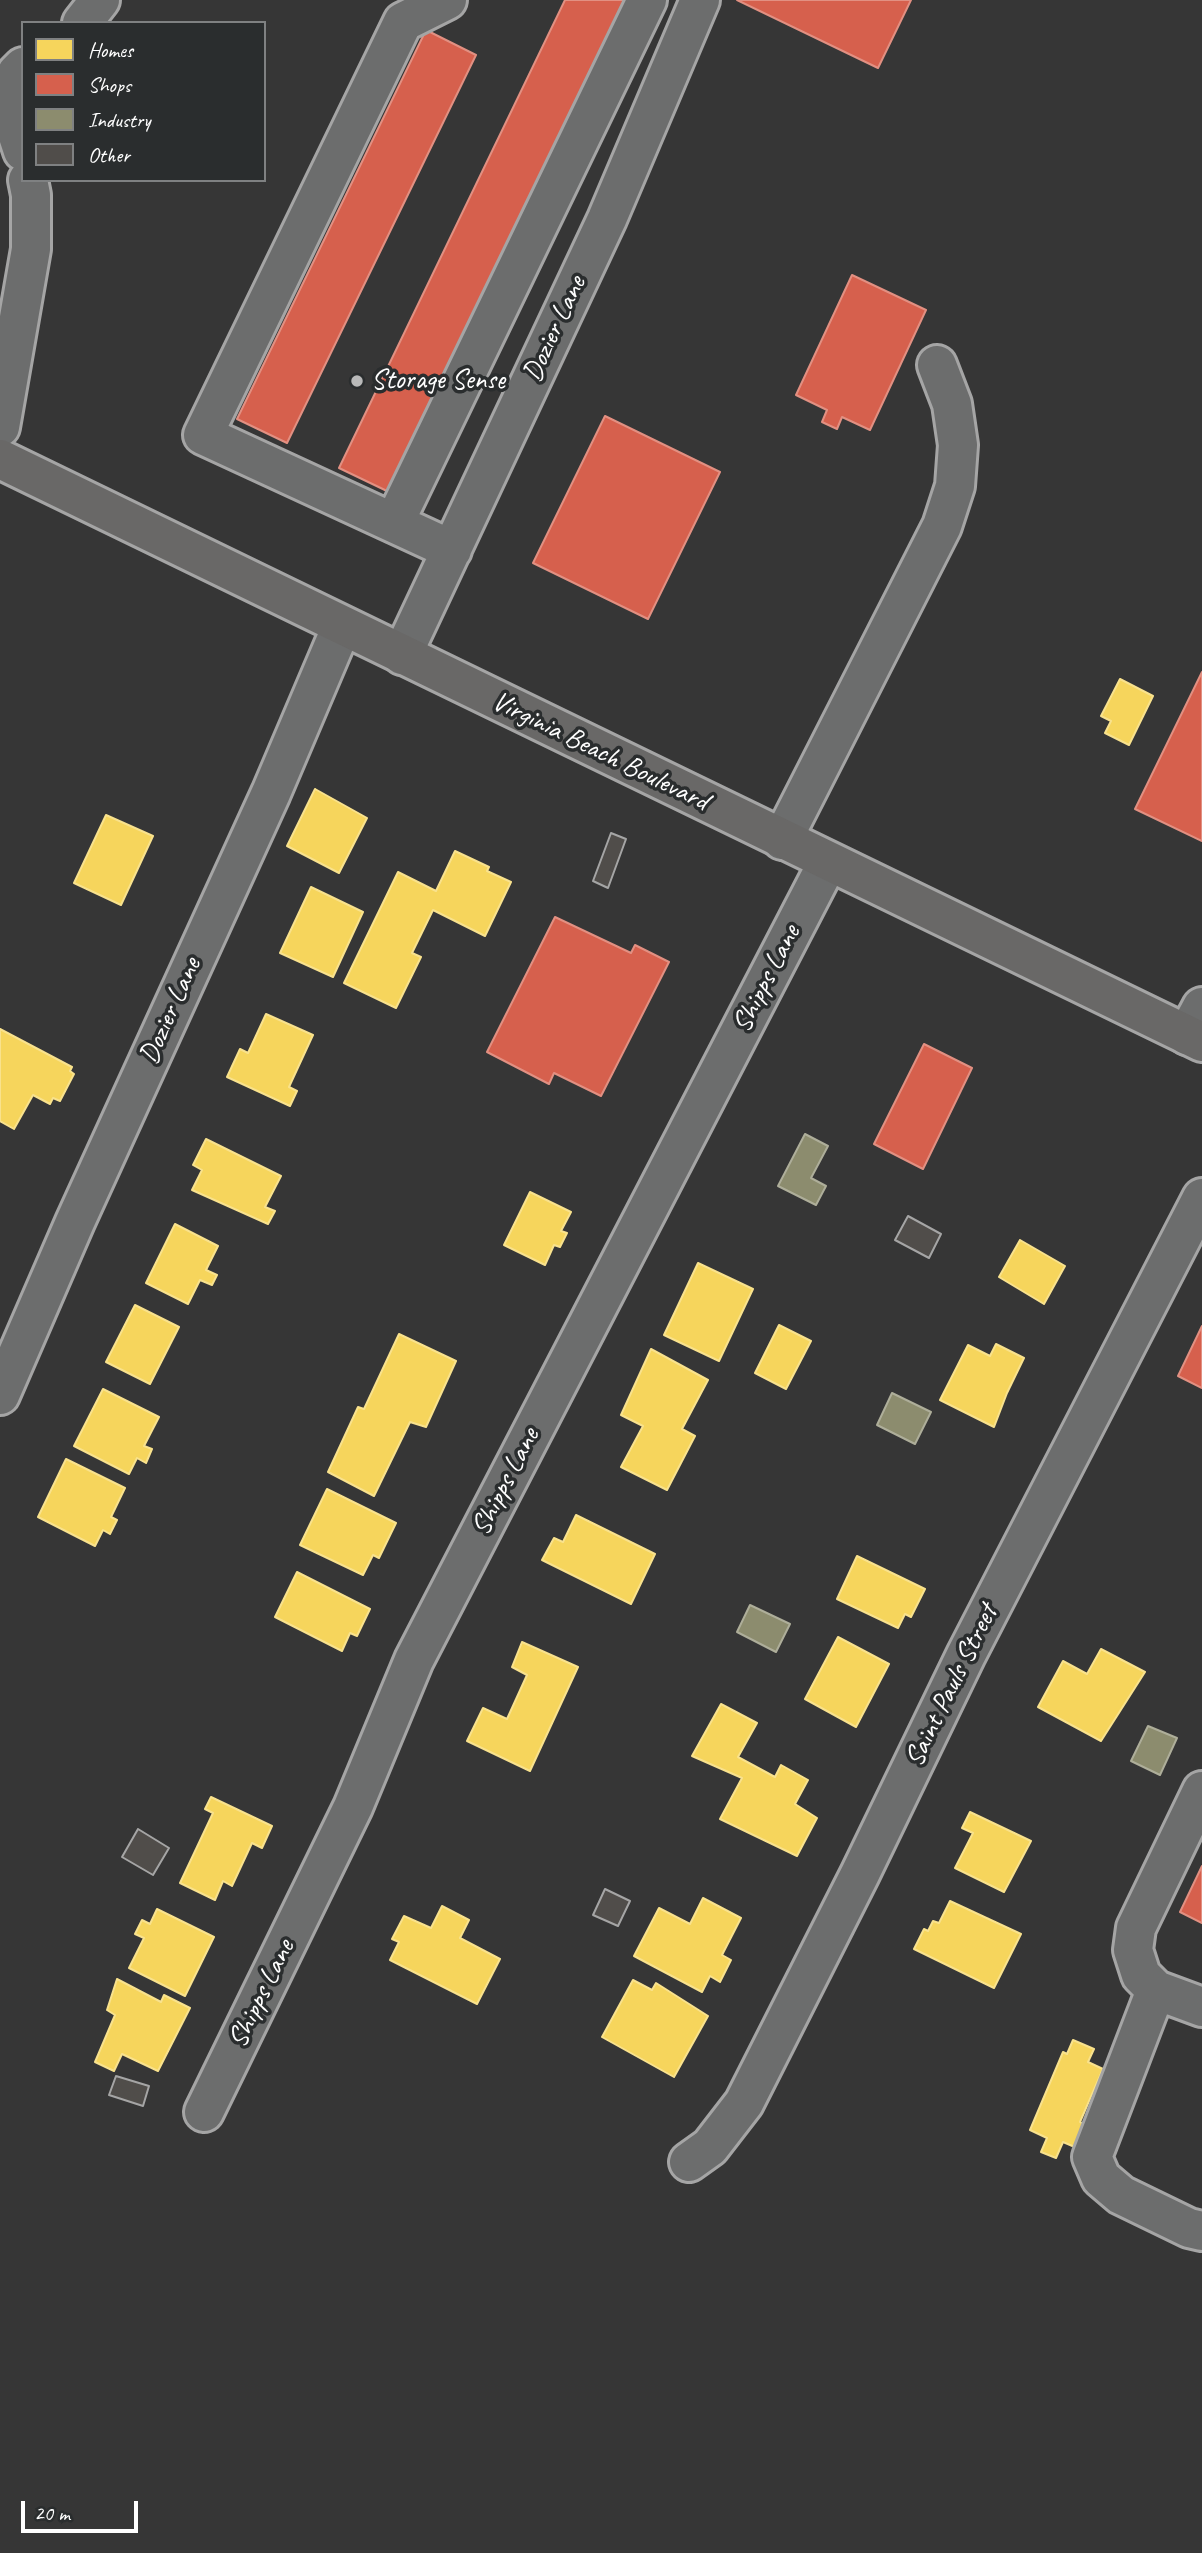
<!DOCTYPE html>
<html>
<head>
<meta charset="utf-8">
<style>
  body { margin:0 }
  #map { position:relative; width:1202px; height:2553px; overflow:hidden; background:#363636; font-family:Caveat,sans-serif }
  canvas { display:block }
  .legend { position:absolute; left:21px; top:21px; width:245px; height:161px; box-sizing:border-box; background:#2a2d2e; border:2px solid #7f8182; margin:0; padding:9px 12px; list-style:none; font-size:21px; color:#fff }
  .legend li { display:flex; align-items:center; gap:14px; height:35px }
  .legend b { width:35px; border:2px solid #7f8182 }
  .scale { position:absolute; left:21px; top:2501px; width:117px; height:32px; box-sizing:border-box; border:4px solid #fff; border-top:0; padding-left:9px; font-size:21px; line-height:24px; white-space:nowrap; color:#fff; -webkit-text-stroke:5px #2a2d2e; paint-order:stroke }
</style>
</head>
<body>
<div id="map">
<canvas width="1202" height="2553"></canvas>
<ul class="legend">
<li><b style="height:19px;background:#f6d55c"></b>Homes</li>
<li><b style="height:19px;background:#d6604d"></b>Shops</li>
<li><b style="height:19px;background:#8c8c6e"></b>Industry</li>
<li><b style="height:19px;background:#504d4a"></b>Other</li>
</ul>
<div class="scale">20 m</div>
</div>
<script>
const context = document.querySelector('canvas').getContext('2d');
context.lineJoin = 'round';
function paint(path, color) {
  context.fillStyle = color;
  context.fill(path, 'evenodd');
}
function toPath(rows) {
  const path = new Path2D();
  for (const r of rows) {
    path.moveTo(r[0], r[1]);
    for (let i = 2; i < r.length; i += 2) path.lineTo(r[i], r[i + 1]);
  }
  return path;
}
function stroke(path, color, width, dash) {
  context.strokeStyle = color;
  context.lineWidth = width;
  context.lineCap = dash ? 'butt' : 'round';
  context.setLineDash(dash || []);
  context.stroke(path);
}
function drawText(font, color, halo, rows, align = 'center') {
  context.font = font + ' Caveat,sans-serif';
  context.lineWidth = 7;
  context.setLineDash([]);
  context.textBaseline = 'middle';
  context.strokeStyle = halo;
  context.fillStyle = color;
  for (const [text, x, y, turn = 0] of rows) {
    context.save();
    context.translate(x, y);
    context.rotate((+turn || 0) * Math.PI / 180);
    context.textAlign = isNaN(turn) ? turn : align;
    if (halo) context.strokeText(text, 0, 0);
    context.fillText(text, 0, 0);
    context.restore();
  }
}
const homes = toPath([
  [1120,679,1153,696,1129,745,1105,733,1111,721,1101,716,1120,679],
  [315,789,367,818,339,873,287,846,315,789],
  [106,815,153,836,121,905,74,883,106,815],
  [455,851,489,867,487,871,511,882,485,936,433,910,412,953,421,957,396,1008,344,983,398,872,436,891,455,851],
  [311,887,363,912,333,977,280,953,311,887],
  [266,1014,313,1035,289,1087,297,1091,290,1106,227,1077,240,1049,248,1053,266,1014],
  [0,1029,72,1067,70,1071,74,1074,60,1101,53,1098,50,1104,33,1095,14,1129,0,1121,0,1029],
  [206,1139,281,1176,265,1207,275,1211,268,1224,192,1190,202,1170,193,1165,206,1139],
  [530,1192,571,1212,561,1231,567,1233,560,1247,554,1245,545,1265,504,1245,530,1192],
  [175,1224,218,1246,206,1270,217,1275,212,1285,200,1280,188,1304,146,1283,175,1224],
  [1020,1240,1065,1266,1044,1304,999,1277,1020,1240],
  [698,1263,753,1289,719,1361,664,1335,698,1263],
  [135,1305,179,1327,150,1384,106,1362,135,1305],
  [779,1325,811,1341,786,1389,755,1373,779,1325],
  [399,1334,456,1361,426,1427,410,1422,374,1496,328,1472,358,1407,364,1409,399,1334],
  [996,1344,1024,1358,1007,1393,994,1427,940,1400,968,1345,990,1356,996,1344],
  [651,1349,708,1380,682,1429,695,1436,667,1490,621,1467,643,1426,621,1415,651,1349],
  [103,1389,159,1417,144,1446,152,1449,146,1463,137,1458,129,1474,74,1446,103,1389],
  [66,1459,125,1488,111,1517,117,1520,110,1534,103,1530,95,1546,38,1517,66,1459],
  [327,1489,396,1523,379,1558,373,1555,363,1575,300,1545,327,1489],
  [576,1515,655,1554,631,1604,542,1560,554,1538,563,1542,576,1515],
  [857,1556,925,1589,911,1617,905,1614,898,1628,837,1599,857,1556],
  [297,1572,370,1609,357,1636,350,1633,342,1651,275,1617,297,1572],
  [838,1637,889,1664,856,1727,805,1699,838,1637],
  [522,1642,578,1667,530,1771,467,1741,483,1708,507,1719,527,1675,512,1667,522,1642],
  [1101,1649,1145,1672,1101,1741,1038,1707,1063,1661,1087,1674,1101,1649],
  [721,1704,757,1723,738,1757,775,1777,781,1765,808,1780,795,1804,817,1818,797,1856,720,1819,742,1778,692,1756,721,1704],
  [211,1797,272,1826,262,1848,252,1843,232,1886,223,1881,215,1900,180,1883,213,1813,205,1809,211,1797],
  [970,1812,1031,1841,1004,1892,955,1868,973,1833,962,1828,970,1812],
  [703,1898,741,1918,722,1955,731,1960,720,1982,710,1976,702,1992,634,1956,659,1908,690,1924,703,1898],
  [950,1901,1021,1934,994,1988,914,1949,924,1929,928,1931,933,1921,939,1923,950,1901],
  [442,1906,469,1920,460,1938,500,1959,477,2004,390,1960,399,1942,392,1939,404,1916,431,1928,442,1906],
  [157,1909,214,1937,185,1996,129,1968,144,1938,135,1934,142,1920,150,1924,157,1909],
  [117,1979,161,2002,164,1995,190,2008,158,2071,122,2054,114,2071,95,2062,115,2015,107,2010,117,1979],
  [633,1980,652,1990,656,1983,708,2016,674,2077,602,2037,633,1980],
  [1073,2040,1094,2049,1088,2062,1103,2069,1080,2122,1087,2126,1077,2148,1063,2142,1056,2158,1041,2152,1047,2138,1030,2130,1063,2052,1067,2054,1073,2040]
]);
paint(homes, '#f6d55c');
stroke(homes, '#f9e28d', 2);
const shops = toPath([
  [565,0,628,0,389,492,339,468,565,0],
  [737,0,911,0,878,68,737,0],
  [426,30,476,55,287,443,237,419,426,30],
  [852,275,926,310,870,430,842,417,837,429,822,422,827,410,796,395,852,275],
  [605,416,720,472,648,619,533,563,605,416],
  [1202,672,1202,841,1135,809,1202,672],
  [555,917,631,953,635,945,669,962,601,1096,554,1073,549,1084,487,1052,555,917],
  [924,1044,972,1068,923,1169,874,1144,924,1044],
  [1202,1326,1202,1388,1178,1376,1202,1326],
  [1202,1866,1202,1923,1180,1912,1202,1866]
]);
paint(shops, '#d6604d');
stroke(shops, '#e29082', 2);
const industry = toPath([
  [805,1134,828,1146,811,1178,826,1186,816,1205,778,1186,805,1134],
  [892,1393,931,1412,915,1444,877,1425,892,1393],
  [750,1605,790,1624,776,1652,737,1632,750,1605],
  [1148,1726,1177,1738,1160,1775,1131,1761,1148,1726]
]);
paint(industry, '#8c8c6e');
stroke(industry, '#aeae9a', 2);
const building = toPath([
  [611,833,626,839,608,888,593,881,611,833],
  [908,1216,941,1234,929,1258,895,1240,908,1216],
  [138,1829,169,1848,153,1875,122,1857,138,1829],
  [605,1889,630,1901,618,1926,593,1915,605,1889],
  [116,2076,149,2086,143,2106,109,2095,116,2076]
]);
paint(building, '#504d4a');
stroke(building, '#a5a5a5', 2);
const minor = toPath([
  [447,0,403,22,203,435,452,550],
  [82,23,100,0],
  [23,67,17,73,10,94,10,112,23,151],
  [0,427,31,249,31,195,28,180],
  [394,523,647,0],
  [402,655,607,219,700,0],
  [782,840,942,526,955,486,958,445,952,404,937,365],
  [1187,1035,1202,1007],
  [0,1395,75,1222,271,793,342,626],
  [1202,1791,1136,1928,1133,1950,1141,1975,1156,1990,1202,2007],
  [1156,1990,1092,2157,1101,2178,1121,2195,1189,2228,1202,2231],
  [204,2112,353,1807,414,1660,828,862],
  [689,2162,710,2147,744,2103,860,1874,966,1655,1202,1198]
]);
const major = toPath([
  [0,459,1202,1042]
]);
stroke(minor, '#a5a5a5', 44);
stroke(major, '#a5a5a5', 44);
stroke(minor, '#6c6d6d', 38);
stroke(major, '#696867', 38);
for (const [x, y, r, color] of [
  [357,381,7,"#b9b9b9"]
]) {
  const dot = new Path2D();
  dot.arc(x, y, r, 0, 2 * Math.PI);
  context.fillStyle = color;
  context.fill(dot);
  stroke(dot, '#2a2d2e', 2.5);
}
drawText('28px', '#fff', '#2a2d2e', [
  ["Dozier Lane",555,329,-65],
  ["Virginia Beach Boulevard",600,752,26],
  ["Shipps Lane",767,979,-63],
  ["Dozier Lane",171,1011,-66],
  ["Shipps Lane",506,1482,-63],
  ["Saint Pauls Street",952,1686,-64],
  ["Shipps Lane",262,1994,-64]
]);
drawText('28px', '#fff', '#2a2d2e', [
  ["Storage Sense",371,381]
], 'left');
</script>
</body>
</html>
